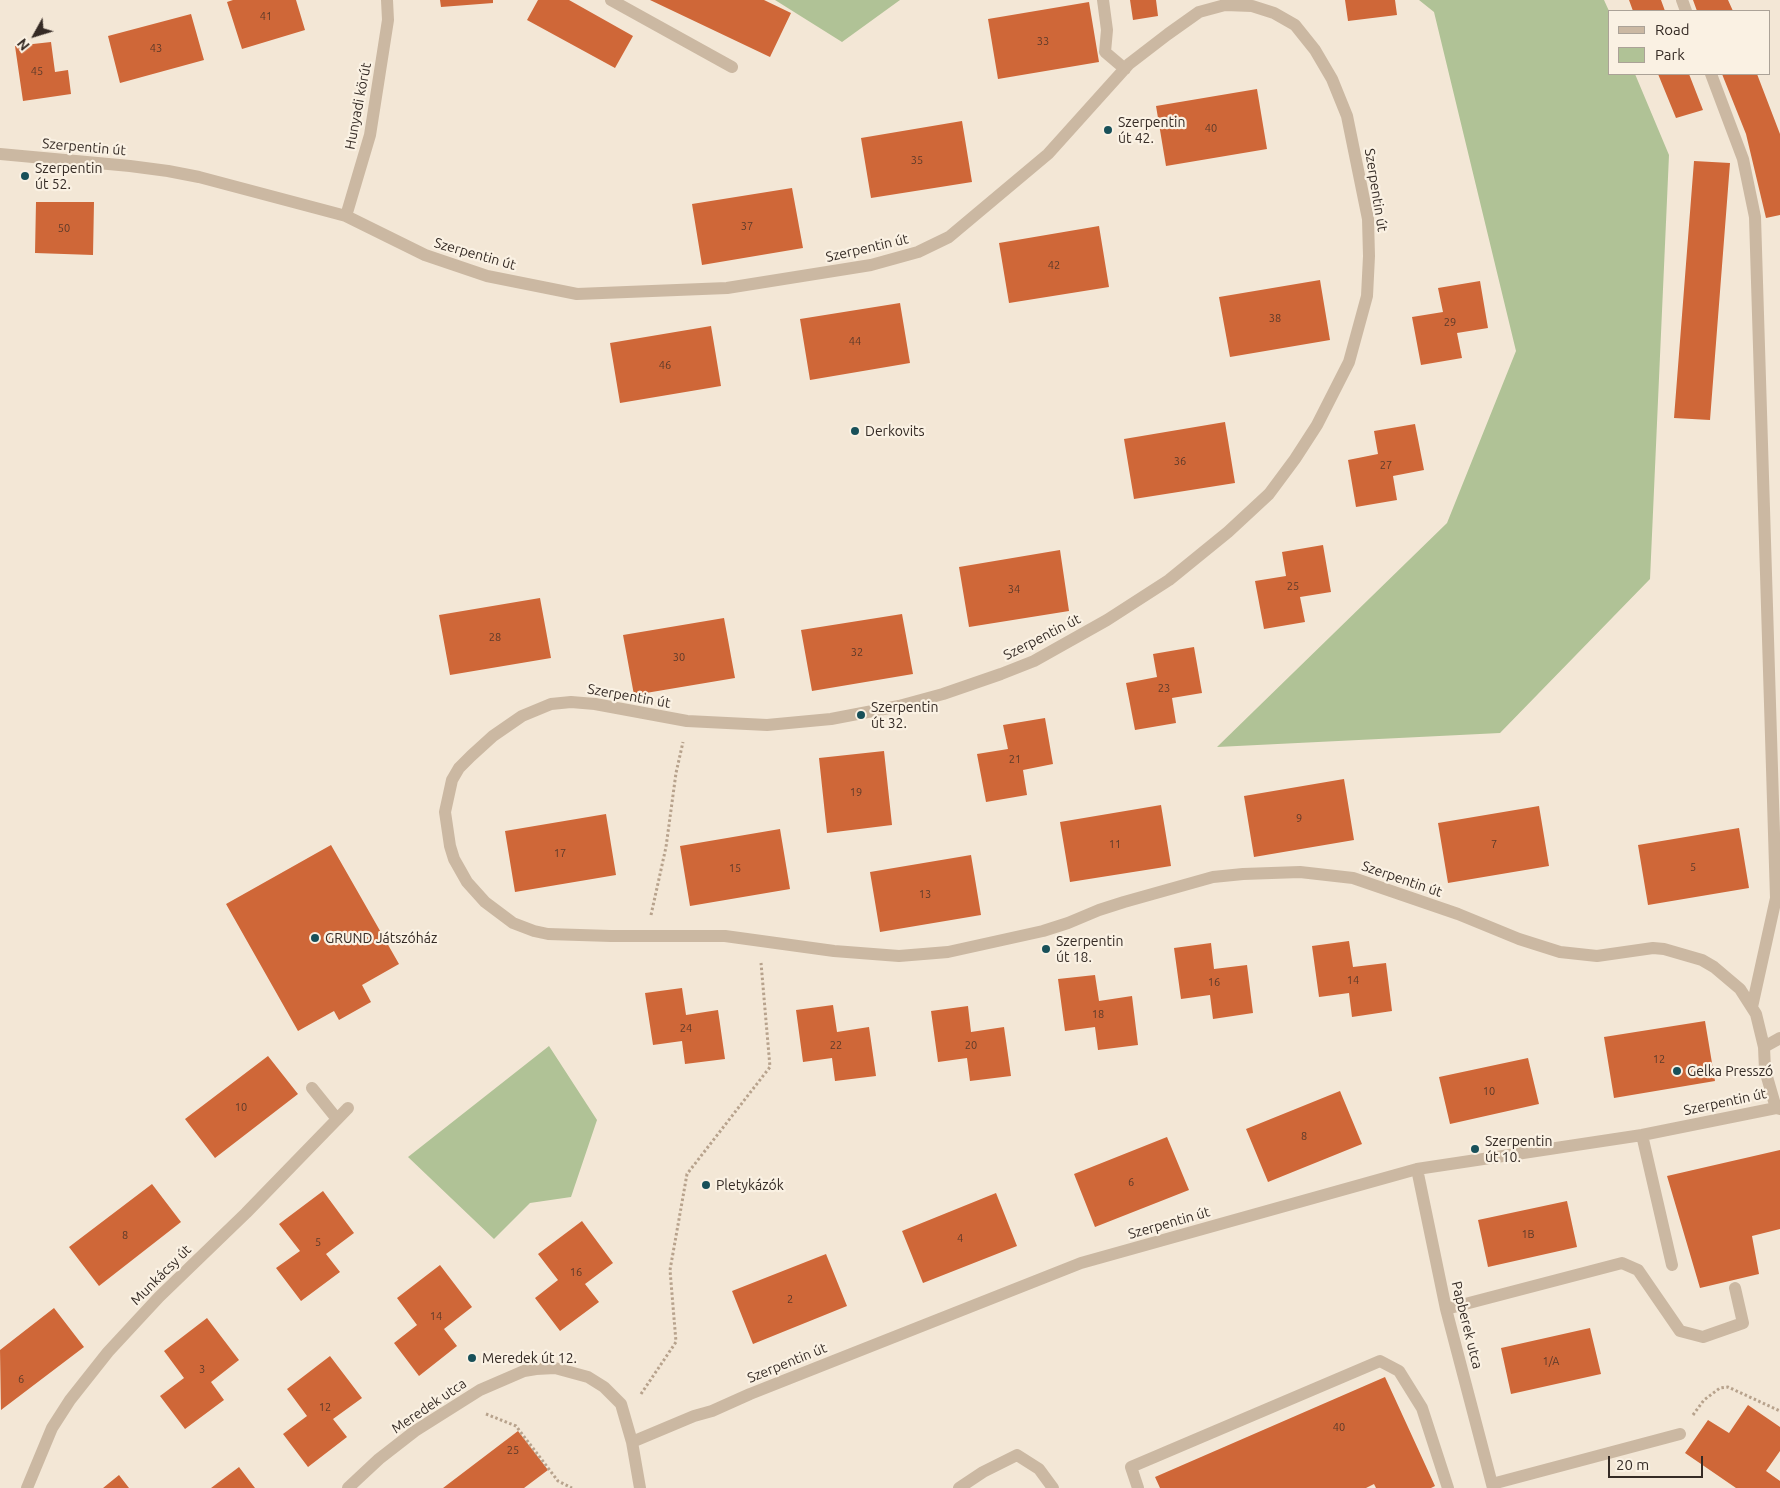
<!DOCTYPE html>
<html>
<head>
<meta charset="utf-8">
<style>
  body { margin:0 }
  #map { position:relative; width:1780px; height:1488px; overflow:hidden; background:#f3e7d6; font-family:Ubuntu,sans-serif }
  canvas { display:block }
  .legend { position:absolute; left:1608px; top:10px; width:162px; height:65px; box-sizing:border-box; background:#faf1e3; border:1px solid #aba297; margin:0; padding:6px 9px; list-style:none; font-size:15px; color:#352b25 }
  .legend li { display:flex; align-items:center; gap:10px; height:25px }
  .legend b { width:25px; border:1px solid #aba297 }
  .north { position:absolute; left:10px; top:10px; width:50px; height:50px; -webkit-text-stroke:4px #faf1e3; paint-order:stroke; rotate:231deg; font-size:14px; font-weight:700; line-height:20px; text-align:center; color:#352b25 }
  .north::after { content:''; display:block; margin:auto; width:18px; height:22px; background:#352b25; clip-path:polygon(50% 0,100% 100%,50% 72%,0 100%) }
  .scale { position:absolute; left:1608px; top:1456px; width:95px; height:22px; box-sizing:border-box; border:2px solid #352b25; border-top:0; padding-left:6px; font-size:15px; line-height:18px; white-space:nowrap; color:#352b25; -webkit-text-stroke:4px #faf1e3; paint-order:stroke }
</style>
</head>
<body>
<div id="map">
<canvas width="1780" height="1488"></canvas>
<ul class="legend">
<li><b style="height:6px;background:#cbb8a2"></b>Road</li>
<li><b style="height:14px;background:#b0c296"></b>Park</li>
</ul>
<div class="north">N</div>
<div class="scale">20 m</div>
</div>
<script>
const context = document.querySelector('canvas').getContext('2d');
context.lineJoin = 'round';
function paint(path, color) {
  context.fillStyle = color;
  context.fill(path, 'evenodd');
}
function toPath(rows) {
  const path = new Path2D();
  for (const r of rows) {
    path.moveTo(r[0], r[1]);
    for (let i = 2; i < r.length; i += 2) path.lineTo(r[i], r[i + 1]);
  }
  return path;
}
function stroke(path, color, width, dash) {
  context.strokeStyle = color;
  context.lineWidth = width;
  context.lineCap = dash ? 'butt' : 'round';
  context.setLineDash(dash || []);
  context.stroke(path);
}
function drawText(font, color, halo, rows, align = 'center') {
  context.font = font + ' Ubuntu,sans-serif';
  context.lineWidth = 4.5;
  context.setLineDash([]);
  context.textBaseline = 'middle';
  context.strokeStyle = halo;
  context.fillStyle = color;
  for (const [text, x, y, turn = 0] of rows) {
    context.save();
    context.translate(x, y);
    context.rotate((+turn || 0) * Math.PI / 180);
    context.textAlign = isNaN(turn) ? turn : align;
    if (halo) context.strokeText(text, 0, 0);
    context.fillText(text, 0, 0);
    context.restore();
  }
}
paint(toPath([
  [775,0,900,0,842,42],
  [1419,0,1604,0,1609,11,1609,74,1635,74,1669,155,1650,579,1500,733,1217,747,1447,523,1516,351,1434,12],
  [549,1046,597,1120,571,1197,530,1203,494,1239,408,1157]
]), '#b0c296');
paint(toPath([
  [233,0,296,0,305,30,242,49,227,2],
  [440,0,493,0,493,3,441,7],
  [538,0,569,0,633,36,615,68,527,20],
  [650,0,764,0,791,13,770,57],
  [1130,0,1156,0,1158,16,1133,20],
  [1345,0,1395,0,1397,15,1348,21],
  [1629,0,1661,0,1665,11,1633,11],
  [1693,0,1728,0,1733,11,1697,11],
  [1089,2,1099,62,998,79,988,19],
  [191,14,204,60,120,83,108,36],
  [51,42,55,72,68,70,71,94,23,101,15,46],
  [1658,74,1689,74,1703,110,1676,118],
  [1722,74,1757,74,1780,134,1780,215,1766,218,1746,134],
  [1257,89,1267,149,1166,166,1156,106],
  [962,121,972,182,871,198,861,138],
  [1694,161,1730,163,1710,420,1674,418],
  [792,188,803,248,702,265,692,204],
  [36,202,94,202,93,255,35,253],
  [1099,226,1109,287,1009,303,999,243],
  [1320,280,1330,340,1230,357,1219,297],
  [1480,281,1488,328,1457,333,1462,358,1421,365,1412,317,1443,312,1438,288],
  [900,303,910,363,810,380,800,319],
  [711,326,721,386,620,403,610,343],
  [1225,422,1235,483,1134,499,1124,439],
  [1415,424,1424,470,1393,476,1397,500,1356,507,1348,460,1378,454,1374,431],
  [1323,545,1331,592,1300,597,1305,622,1264,629,1255,581,1286,576,1282,552],
  [1060,550,1069,611,969,627,959,567],
  [540,598,551,658,450,675,439,615],
  [902,614,913,674,812,691,801,630],
  [724,618,735,678,634,695,623,635],
  [1194,647,1202,693,1172,698,1176,723,1135,730,1126,683,1157,677,1153,654],
  [1045,718,1053,764,1023,770,1027,795,986,802,977,754,1008,749,1003,725],
  [884,751,892,825,827,833,819,758],
  [1344,779,1354,840,1254,857,1244,796],
  [1161,805,1171,866,1070,882,1060,822],
  [1539,806,1549,866,1448,883,1438,823],
  [606,814,616,875,515,892,505,831],
  [1739,828,1749,888,1648,905,1638,845],
  [780,829,790,889,690,906,680,846],
  [331,845,399,964,362,985,371,1002,339,1020,334,1011,298,1031,226,904],
  [971,855,981,915,880,932,870,872],
  [1349,941,1353,967,1386,963,1392,1011,1352,1017,1349,993,1319,997,1312,946],
  [1211,943,1214,969,1247,965,1253,1013,1213,1019,1210,995,1181,999,1174,948],
  [1095,975,1099,1001,1132,996,1138,1045,1098,1050,1095,1027,1065,1031,1058,979],
  [682,988,686,1015,718,1010,725,1059,685,1064,682,1041,653,1045,645,993],
  [833,1005,837,1032,869,1027,876,1076,835,1081,832,1058,803,1062,796,1010],
  [968,1006,971,1032,1004,1027,1011,1076,970,1081,967,1058,938,1062,931,1011],
  [1705,1021,1715,1081,1614,1098,1604,1037],
  [268,1056,298,1094,215,1158,185,1119],
  [1528,1058,1539,1104,1450,1124,1439,1077],
  [1340,1091,1362,1144,1268,1182,1246,1129],
  [1167,1137,1189,1190,1095,1227,1074,1174],
  [1780,1150,1780,1229,1752,1236,1759,1274,1700,1288,1667,1176],
  [152,1184,181,1222,99,1286,69,1247],
  [323,1191,354,1233,326,1254,340,1272,301,1301,276,1268,300,1251,279,1224],
  [996,1193,1017,1246,923,1283,902,1231],
  [1567,1201,1577,1247,1488,1267,1478,1220],
  [582,1221,613,1263,585,1284,599,1302,560,1331,535,1298,558,1280,538,1254],
  [826,1254,847,1306,753,1344,732,1291],
  [440,1265,472,1307,444,1329,457,1346,419,1376,394,1343,417,1325,397,1298],
  [54,1308,84,1347,1,1410,0,1350],
  [207,1318,239,1360,211,1382,224,1400,185,1429,160,1396,184,1378,164,1351],
  [1590,1328,1601,1374,1511,1394,1501,1348],
  [330,1356,362,1398,333,1419,347,1437,308,1467,283,1434,307,1416,287,1389],
  [1385,1377,1435,1486,1431,1488,1376,1488,1374,1484,1366,1488,1160,1488,1155,1477],
  [1748,1405,1780,1427,1780,1451,1766,1471,1780,1481,1780,1488,1736,1488,1685,1453,1708,1420,1729,1433],
  [518,1431,548,1470,524,1488,443,1488],
  [239,1467,255,1488,211,1488],
  [119,1475,129,1488,103,1488]
]), '#cf6738');
stroke(toPath([
  [651,915,666,847,676,773,683,742],
  [641,1394,676,1342,670,1270,687,1174,770,1067,761,963],
  [486,1414,516,1426,558,1481,572,1488],
  [1693,1415,1704,1400,1720,1388,1728,1387,1780,1411]
]), '#b7a28c', 3, [2.5, 2.5]);
stroke(toPath([
  [611,0,732,67],
  [1103,0,1107,30,1105,52,1125,69],
  [1682,0,1686,11],
  [1711,74,1743,159,1755,217,1776,898,1752,1007],
  [0,154,130,166,168,171,199,177,346,216,425,255,487,276,577,294,727,288,871,265,918,252,949,237,1048,154,1129,64,1168,34,1199,12,1225,5,1252,6,1274,13,1295,25,1315,50,1332,79,1347,116,1368,219,1369,256,1367,296,1349,362,1317,425,1295,459,1269,494,1228,532,1169,580,1107,620,1034,661,1001,674,943,694,899,706,831,719,767,725,687,721,595,704,571,702,551,704,522,716,493,736,471,756,459,768,452,780,445,812,450,846,454,859,467,882,485,902,513,923,534,931,548,934,611,936,725,936,834,951,899,956,948,952,1043,931,1068,923,1099,910,1124,902,1213,877,1243,874,1300,872,1353,878,1458,914,1519,939,1560,952,1597,956,1653,948,1664,949,1702,960,1714,967,1740,989,1756,1014,1764,1047,1765,1070,1776,1108],
  [346,216,370,135,388,20,387,0],
  [1764,1047,1780,1038],
  [312,1088,337,1119],
  [1642,1135,1672,1265],
  [1417,1169,1446,1309,1493,1488],
  [1446,1309,1622,1263,1638,1270,1680,1331,1703,1337,1743,1323,1735,1288],
  [632,1442,694,1416,712,1411,750,1394,1081,1263,1417,1169,1642,1135,1776,1108,1780,1109],
  [1492,1484,1680,1434],
  [27,1488,52,1428,70,1400,108,1352,159,1297,246,1213,348,1108],
  [348,1488,379,1459,415,1431,480,1390,524,1371,536,1369,555,1368,588,1377,604,1387,621,1404,632,1442,640,1488],
  [959,1488,983,1472,1017,1455,1039,1469,1053,1488],
  [1138,1488,1131,1467,1380,1361,1399,1371,1422,1408,1448,1488]
]), '#cbb8a2', 12);
for (const [x, y, r, color] of [
  [1108,130,5,"#185059"],
  [25,176,5,"#185059"],
  [855,431,5,"#185059"],
  [861,715,5,"#185059"],
  [315,938,5,"#185059"],
  [1046,949,5,"#185059"],
  [1677,1071,5,"#185059"],
  [1475,1149,5,"#185059"],
  [706,1185,5,"#185059"],
  [472,1358,5,"#185059"]
]) {
  const dot = new Path2D();
  dot.arc(x, y, r, 0, 2 * Math.PI);
  context.fillStyle = color;
  context.fill(dot);
  stroke(dot, '#faf1e3', 2);
}
drawText('11px', '#5c3a2a', null, [
  ["41",266,16],
  ["33",1043,41],
  ["43",156,48],
  ["45",37,71],
  ["40",1211,128],
  ["35",917,160],
  ["37",747,226],
  ["50",64,228],
  ["42",1054,265],
  ["38",1275,318],
  ["29",1450,322],
  ["44",855,341],
  ["46",665,365],
  ["36",1180,461],
  ["27",1386,465],
  ["25",1293,586],
  ["34",1014,589],
  ["28",495,637],
  ["32",857,652],
  ["30",679,657],
  ["23",1164,688],
  ["21",1015,759],
  ["19",856,792],
  ["9",1299,818],
  ["11",1115,844],
  ["7",1494,844],
  ["17",560,853],
  ["5",1693,867],
  ["15",735,868],
  ["13",925,894],
  ["14",1353,980],
  ["16",1214,982],
  ["18",1098,1014],
  ["24",686,1028],
  ["22",836,1045],
  ["20",971,1045],
  ["12",1659,1059],
  ["10",1489,1091],
  ["10",241,1107],
  ["8",1304,1136],
  ["6",1131,1182],
  ["1B",1528,1234],
  ["8",125,1235],
  ["4",960,1238],
  ["5",318,1242],
  ["16",576,1272],
  ["2",790,1299],
  ["14",436,1316],
  ["1/A",1551,1361],
  ["3",202,1369],
  ["6",21,1379],
  ["12",325,1407],
  ["40",1339,1427],
  ["25",513,1450]
]);
drawText('14px', '#352b25', '#faf1e3', [
  ["Hunyadi körút",358,106,-79],
  ["Szerpentin út",84,147,5],
  ["Szerpentin út",1376,190,81],
  ["Szerpentin út",867,248,-13],
  ["Szerpentin út",475,254,16],
  ["Szerpentin út",1042,637,-27],
  ["Szerpentin út",629,696,10],
  ["Szerpentin út",1402,879,19],
  ["Szerpentin út",1725,1102,-12],
  ["Szerpentin út",1169,1223,-16],
  ["Munkácsy út",161,1275,-45],
  ["Papberek utca",1467,1325,76],
  ["Szerpentin út",787,1363,-22],
  ["Meredek utca",429,1406,-34]
]);
drawText('14px', '#352b25', '#faf1e3', [
  ["Szerpentin",1118,122],
  ["út 42.",1118,138],
  ["Szerpentin",35,168],
  ["út 52.",35,184],
  ["Derkovits",865,431],
  ["Szerpentin",871,707],
  ["út 32.",871,723],
  ["GRUND Játszóház",325,938],
  ["Szerpentin",1056,941],
  ["út 18.",1056,957],
  ["Gelka Presszó",1687,1071],
  ["Szerpentin",1485,1141],
  ["út 10.",1485,1157],
  ["Pletykázók",716,1185],
  ["Meredek út 12.",482,1358]
], 'left');
</script>
</body>
</html>
